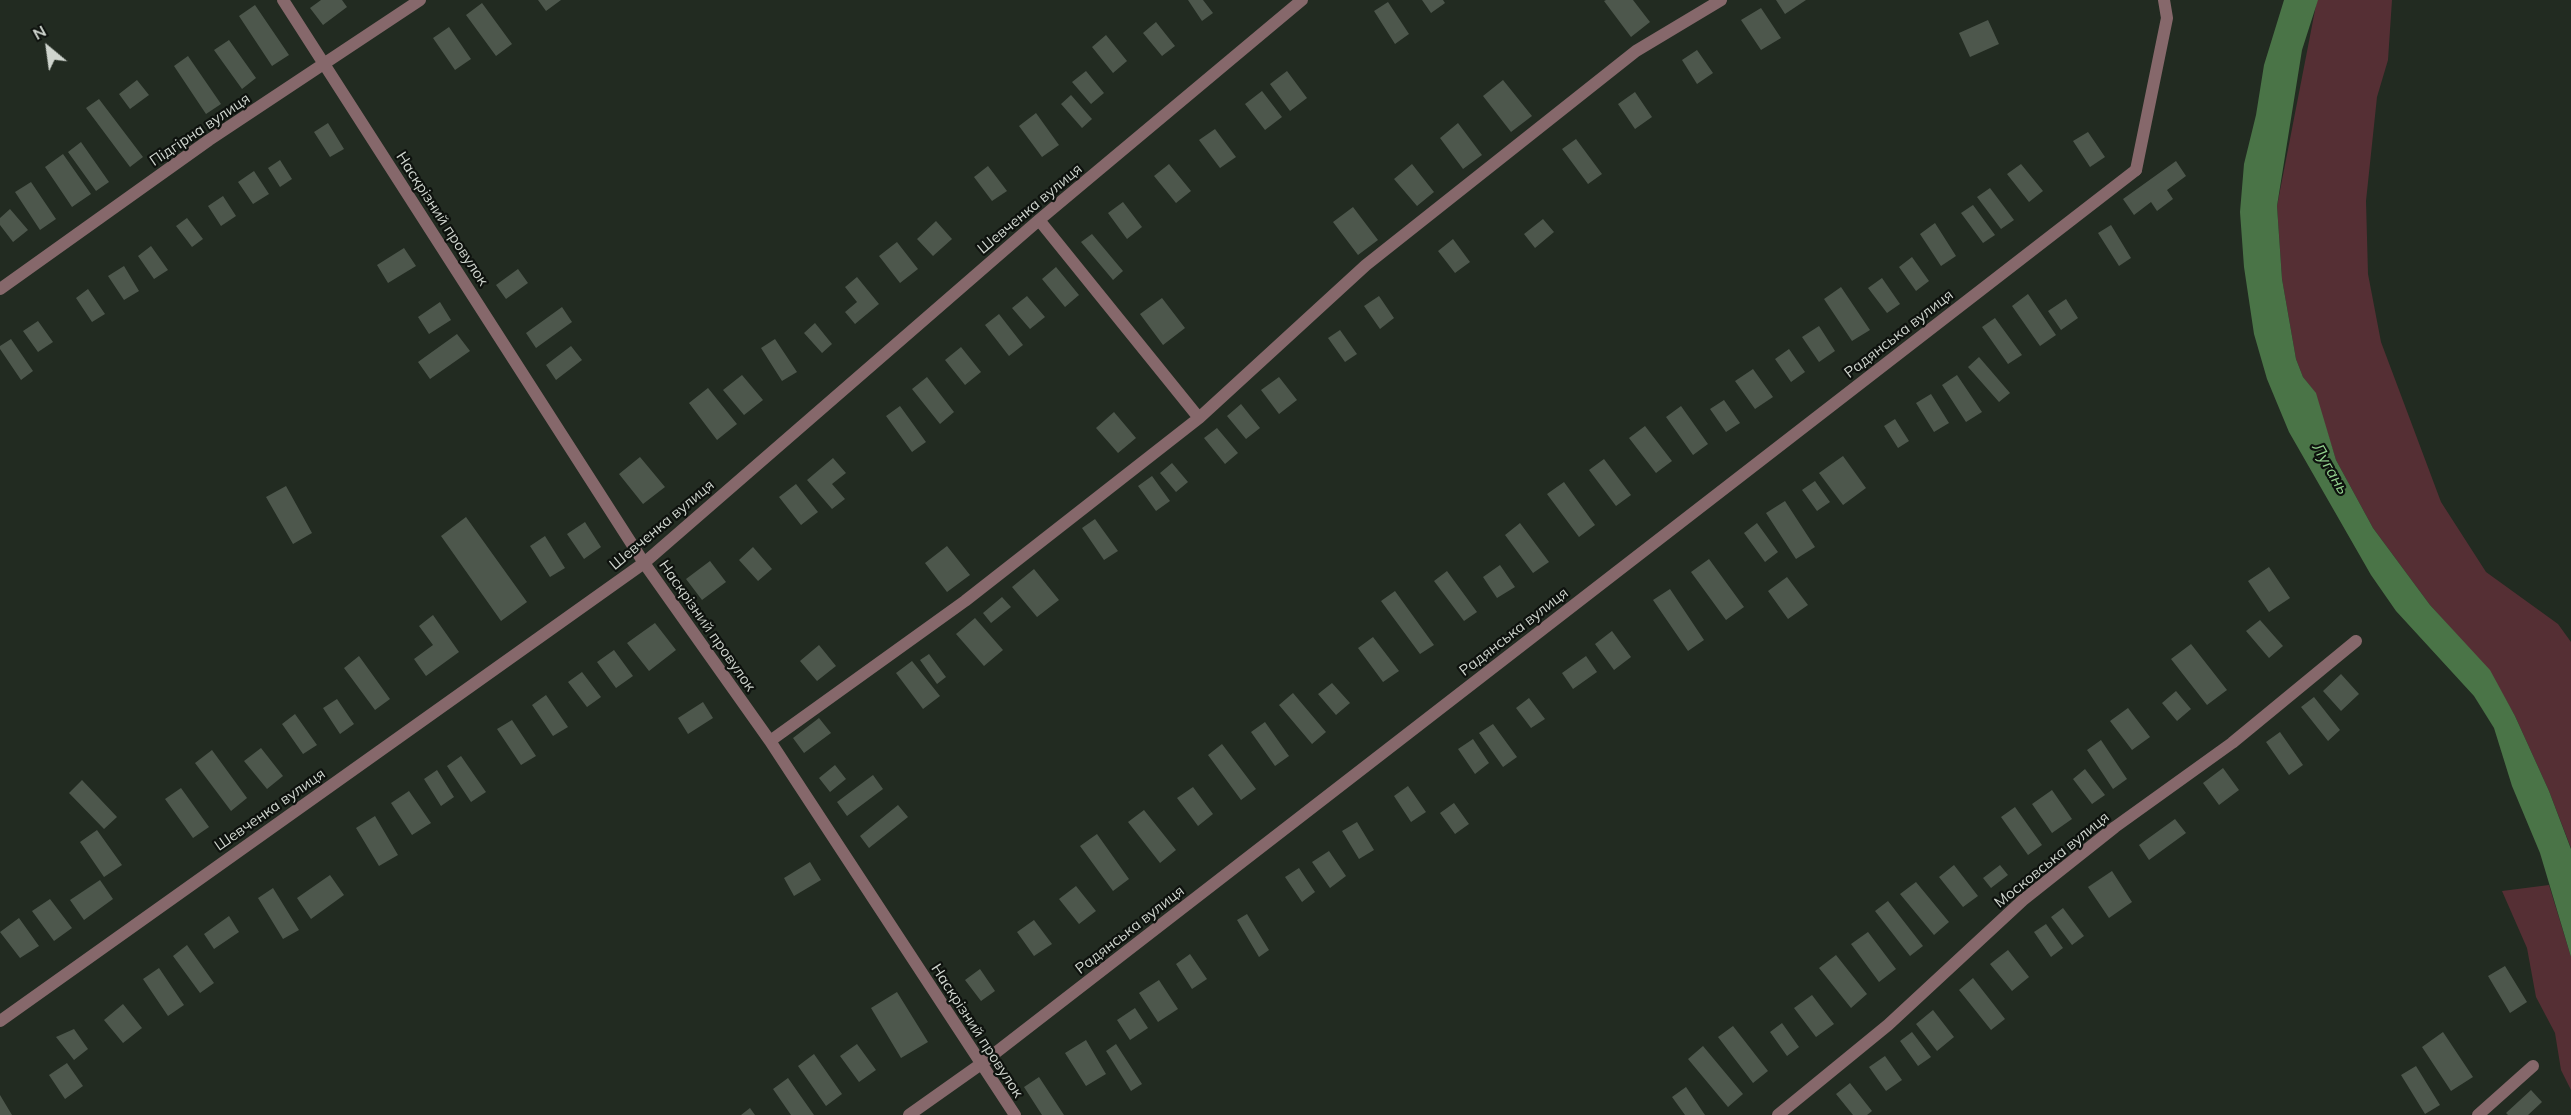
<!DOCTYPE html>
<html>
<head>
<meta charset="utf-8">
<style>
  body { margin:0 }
  #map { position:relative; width:2571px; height:1115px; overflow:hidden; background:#222b21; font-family:Mulish,sans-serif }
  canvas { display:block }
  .north { position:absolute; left:18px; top:18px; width:60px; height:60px; -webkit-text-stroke:4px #0e120e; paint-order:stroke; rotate:331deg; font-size:16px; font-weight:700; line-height:24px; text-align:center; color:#cfd5ce }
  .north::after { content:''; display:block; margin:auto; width:21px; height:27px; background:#cfd5ce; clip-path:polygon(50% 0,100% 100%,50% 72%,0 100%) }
</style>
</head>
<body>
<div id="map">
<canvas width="2571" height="1115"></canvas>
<div class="north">N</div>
</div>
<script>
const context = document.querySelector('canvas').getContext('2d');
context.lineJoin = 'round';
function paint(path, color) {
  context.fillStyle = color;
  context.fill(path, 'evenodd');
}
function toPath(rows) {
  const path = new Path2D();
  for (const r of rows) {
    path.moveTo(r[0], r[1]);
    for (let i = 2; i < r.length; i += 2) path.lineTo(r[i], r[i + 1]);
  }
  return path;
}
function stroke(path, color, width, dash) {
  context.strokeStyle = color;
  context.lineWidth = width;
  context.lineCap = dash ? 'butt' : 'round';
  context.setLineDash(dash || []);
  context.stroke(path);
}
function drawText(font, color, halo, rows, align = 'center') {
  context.font = font + ' Mulish,sans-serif';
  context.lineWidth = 4.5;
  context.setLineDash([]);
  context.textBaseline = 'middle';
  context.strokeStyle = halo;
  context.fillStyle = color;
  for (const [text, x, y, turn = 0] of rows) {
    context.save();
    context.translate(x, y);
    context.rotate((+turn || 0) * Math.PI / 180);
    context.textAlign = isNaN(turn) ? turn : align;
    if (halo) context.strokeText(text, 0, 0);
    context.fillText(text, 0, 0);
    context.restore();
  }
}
paint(toPath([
  [2317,0,2392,0,2388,60,2377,97,2366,201,2368,274,2381,342,2441,502,2486,572,2558,624,2571,642,2571,848,2549,791,2515,716,2490,672,2430,605,2373,528,2336,460,2314,391,2303,377,2296,359,2282,279,2277,206],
  [2549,885,2571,957,2571,1090,2561,1070,2555,1033,2536,997,2527,948,2502,891]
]), '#552f34');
paint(toPath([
  [2284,0,2318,0,2302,50,2277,206,2282,279,2296,359,2303,377,2316,393,2336,460,2373,528,2430,605,2490,670,2515,716,2549,791,2571,849,2571,957,2540,853,2512,786,2494,728,2474,696,2396,611,2371,575,2289,432,2267,379,2254,334,2244,267,2240,212,2244,164,2256,115,2264,65]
]), '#4a7447');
paint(toPath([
  [321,0,342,0,347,7,323,25,310,8],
  [538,0,561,0,546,11],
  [1188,0,1203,0,1213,13,1202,21],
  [1422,0,1443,0,1445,3,1431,13],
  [1606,0,1633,0,1650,22,1631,37,1604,1],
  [1776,0,1806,0,1785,14],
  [1388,2,1409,34,1395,44,1374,11],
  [482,3,512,44,496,56,466,15],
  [255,5,289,55,272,66,239,16],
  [1761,8,1781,38,1761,50,1741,20],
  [1988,20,1999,44,1970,57,1959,33],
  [1156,22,1175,46,1162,56,1143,33],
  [449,27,471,59,455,70,433,38],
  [1106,35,1127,61,1113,73,1092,47],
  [229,40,256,78,242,89,214,50],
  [1697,50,1713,73,1697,84,1682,60],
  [188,56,221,104,206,114,174,66],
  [1086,71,1104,93,1091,104,1072,82],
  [1287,71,1307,98,1290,111,1270,84],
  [137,80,149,95,130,109,119,94],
  [1503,80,1532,116,1511,132,1483,96],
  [1262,91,1282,117,1265,130,1245,104],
  [1635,92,1652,117,1635,129,1618,104],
  [1071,95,1092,119,1082,128,1061,104],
  [99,99,143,157,130,167,86,108],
  [1036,113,1059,145,1042,157,1019,126],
  [328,123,344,149,330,157,314,132],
  [1458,123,1482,155,1463,169,1440,138],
  [1215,129,1236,157,1220,168,1199,140],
  [2088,132,2105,157,2090,167,2073,141],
  [1576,139,1602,174,1588,184,1562,149],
  [81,142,109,182,96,191,68,152],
  [63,154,91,194,72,207,45,167],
  [280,160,292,179,280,187,268,168],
  [2176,161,2186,176,2167,190,2173,199,2157,211,2151,202,2134,215,2123,199],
  [1169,164,1191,191,1176,203,1154,176],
  [1412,164,1434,192,1417,206,1394,179],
  [2021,164,2043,191,2029,202,2007,174],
  [988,166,1007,191,992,201,974,177],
  [254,171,269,194,253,204,238,182],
  [31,182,56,219,40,230,15,192],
  [1990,188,2014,220,2001,229,1977,197],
  [223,196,236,216,221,226,208,206],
  [1123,202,1142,227,1127,239,1108,213],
  [1973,205,1995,235,1983,243,1961,213],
  [1353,207,1378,240,1358,255,1333,222],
  [10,209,28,230,13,242,0,225,0,218],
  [187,218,203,239,192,247,176,226],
  [1543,219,1554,232,1535,248,1524,234],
  [936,221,952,239,933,256,917,239],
  [1935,223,1956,256,1941,266,1920,234],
  [2111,225,2131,258,2119,266,2098,233],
  [1092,234,1123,271,1113,280,1081,242],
  [1453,239,1470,262,1455,273,1438,251],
  [897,242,918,269,900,283,879,256],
  [151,246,168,270,154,279,138,256],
  [404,248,416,266,388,283,377,265],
  [1912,257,1929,281,1916,291,1899,267],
  [124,266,139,291,124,300,108,276],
  [1056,267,1079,295,1065,307,1042,279],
  [518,269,528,283,506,299,496,285],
  [857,277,879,304,855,324,845,312,857,302,845,287],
  [1882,278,1900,304,1887,313,1868,288],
  [1841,287,1870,330,1852,341,1824,299],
  [88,289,105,314,92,322,76,298],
  [2028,294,2056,335,2040,346,2012,306],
  [1027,296,1045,317,1030,329,1012,308],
  [1379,296,1394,318,1380,329,1364,306],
  [1162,298,1185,328,1163,345,1140,314],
  [2066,299,2078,318,2061,330,2048,311],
  [440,302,451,320,429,334,418,317],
  [562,307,572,322,536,348,526,333],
  [999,314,1023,345,1009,356,985,325],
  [1995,318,2022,355,2008,364,1982,327],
  [38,321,53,342,38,352,23,331],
  [815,323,832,344,822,353,804,333],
  [1819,326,1835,351,1819,362,1802,337],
  [1340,330,1357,354,1345,362,1328,338],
  [457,334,470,351,430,379,418,362],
  [11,339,33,371,21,380,0,349,0,346],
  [775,339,797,372,782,381,761,348],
  [571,346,582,360,556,380,546,365],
  [961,347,981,372,965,385,945,360],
  [1789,349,1805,372,1791,382,1775,359],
  [1979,357,2010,393,1999,402,1968,367],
  [1753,369,1773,397,1755,409,1735,381],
  [742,375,763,400,744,415,723,390],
  [1957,375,1982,412,1966,422,1942,385],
  [927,377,954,412,940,424,912,389],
  [1279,377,1297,400,1279,414,1261,390],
  [708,388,737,424,717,440,689,403],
  [1931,394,1949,423,1934,432,1916,403],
  [1724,400,1740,423,1726,432,1710,409],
  [1241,404,1260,428,1246,439,1227,416],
  [900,406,926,442,912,452,886,416],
  [1681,406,1708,444,1693,455,1666,417],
  [1114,412,1136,438,1118,453,1096,428],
  [1895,419,1909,441,1898,448,1884,426],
  [1645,426,1672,461,1656,473,1629,438],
  [1217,428,1238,453,1225,464,1204,438],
  [1843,456,1866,488,1843,505,1819,473],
  [640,457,665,487,643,504,619,474],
  [833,458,846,473,832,484,845,499,832,509,807,480],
  [1604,459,1631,495,1616,506,1589,470],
  [1172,463,1188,482,1176,492,1160,473],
  [1152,476,1170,501,1156,511,1138,486],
  [1815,481,1830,502,1817,511,1802,490],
  [1564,482,1595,525,1579,537,1547,494],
  [796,484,818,512,801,525,779,497],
  [286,486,312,533,293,544,266,497],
  [1785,501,1815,547,1796,559,1766,513],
  [466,517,527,602,501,621,441,536],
  [1095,519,1118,551,1104,560,1082,528],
  [585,522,601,547,584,559,567,534],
  [1520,523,1549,562,1533,573,1505,535],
  [1757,523,1778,552,1765,562,1744,533],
  [545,536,565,568,550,577,530,546],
  [947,546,970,575,947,592,925,563],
  [753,547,772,569,758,581,739,560],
  [1709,559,1744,607,1726,620,1691,572],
  [710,561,726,582,702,600,686,579],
  [1500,565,1515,587,1497,598,1483,577],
  [2269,567,2290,598,2269,612,2248,581],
  [1034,569,1059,600,1037,617,1012,587],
  [1447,571,1477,612,1464,621,1434,581],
  [1787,577,1808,605,1788,619,1768,591],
  [1670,589,1704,640,1688,651,1653,600],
  [1395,591,1434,645,1420,654,1381,601],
  [1002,597,1011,607,991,623,983,613],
  [433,615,459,652,426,676,414,659,433,645,419,626],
  [975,618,1003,650,984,666,956,634],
  [2260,620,2283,646,2269,658,2246,631],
  [655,623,676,650,649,671,627,643],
  [1612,631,1631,657,1614,670,1595,644],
  [1373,637,1399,671,1383,682,1358,648],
  [2191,644,2227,690,2207,705,2171,659],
  [819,645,836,666,817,681,800,661],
  [614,650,633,676,616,688,597,662],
  [929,654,946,677,937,684,920,660],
  [359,656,390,699,375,710,344,668],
  [1586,656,1597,672,1573,689,1562,673],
  [912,661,940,696,923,709,896,673],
  [582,672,601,697,587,707,568,682],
  [2341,674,2359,694,2341,711,2323,691],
  [1332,683,1350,703,1336,715,1318,694],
  [2176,691,2191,709,2177,721,2162,703],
  [1293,693,1326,732,1312,744,1279,705],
  [546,695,568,727,553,736,532,705],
  [2314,697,2340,730,2328,741,2301,707],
  [1529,698,1545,719,1531,728,1516,708],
  [337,699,354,724,340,734,323,708],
  [703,702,713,718,688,734,678,718],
  [2128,708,2150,737,2132,750,2110,721],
  [295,714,317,745,303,754,282,724],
  [819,718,831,733,804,753,793,738],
  [512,720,536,756,521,765,497,729],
  [1265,722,1289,756,1275,766,1251,732],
  [1493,724,1517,757,1503,767,1479,733],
  [2280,732,2303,765,2289,775,2266,742],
  [1473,739,1489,763,1475,774,1458,749],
  [2101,740,2127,779,2113,789,2087,750],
  [1222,744,1256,789,1241,800,1208,755],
  [261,748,283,776,267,789,244,761],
  [212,750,247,798,231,811,195,763],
  [461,756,486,792,471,802,447,766],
  [835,765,846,779,830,792,819,778],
  [2223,768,2239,790,2219,805,2203,783],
  [2085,769,2105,795,2092,804,2073,779],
  [437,770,454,797,441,806,424,779],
  [873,775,883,789,847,816,837,802],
  [82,780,117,817,104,829,69,793],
  [1408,786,1426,812,1411,822,1394,796],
  [1193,787,1213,814,1198,826,1177,798],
  [181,788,209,827,193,838,165,799],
  [2052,790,2072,819,2052,833,2032,804],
  [409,791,431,823,412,835,391,803],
  [1454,803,1469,824,1455,834,1440,813],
  [898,805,908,817,869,848,860,836],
  [2015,807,2042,845,2028,855,2001,817],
  [1144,810,1176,850,1160,863,1128,822],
  [375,816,398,855,379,866,356,828],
  [2175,819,2186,833,2149,860,2139,845],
  [1357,822,1374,850,1359,859,1342,831],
  [97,830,122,865,104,877,80,842],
  [1097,834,1129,879,1113,891,1080,846],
  [1329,851,1346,876,1330,888,1312,862],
  [810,862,821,880,794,896,784,878],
  [1954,865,1978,896,1963,907,1939,877],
  [2000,865,2008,875,1991,888,1983,878],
  [1299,868,1315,892,1302,902,1285,877],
  [2112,871,2132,902,2109,918,2088,887],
  [330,875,344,895,311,919,297,898],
  [100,880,113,899,84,920,70,900],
  [1916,882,1949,922,1934,935,1900,894],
  [1076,886,1096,911,1079,924,1059,899],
  [273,888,299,930,283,939,258,898],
  [50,899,72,928,54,941,32,911],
  [1888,901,1923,946,1910,956,1875,911],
  [2063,908,2084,936,2072,945,2051,917],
  [1247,914,1269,950,1259,957,1237,920],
  [229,916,239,932,214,949,204,934],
  [19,918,39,946,20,958,0,932],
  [1034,920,1052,944,1034,956,1017,932],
  [2046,924,2063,948,2051,957,2034,932],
  [1868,932,1896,969,1879,982,1851,944],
  [187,945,214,983,200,993,173,956],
  [2008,950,2029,977,2012,991,1990,964],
  [1190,954,1207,979,1192,989,1176,964],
  [1836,955,1867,994,1851,1008,1819,968],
  [2505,966,2527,1002,2510,1013,2488,976],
  [159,968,184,1005,168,1016,143,979],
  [980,969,995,991,981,1001,965,980],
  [1973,978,2005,1019,1991,1030,1959,990],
  [1159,980,1178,1009,1158,1022,1139,993],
  [897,992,928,1042,901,1058,871,1008],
  [1812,995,1834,1024,1816,1037,1794,1008],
  [123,1004,142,1028,123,1043,104,1020],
  [1135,1008,1148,1028,1130,1040,1117,1020],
  [1933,1010,1954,1037,1937,1051,1916,1024],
  [1782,1023,1799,1047,1787,1056,1770,1032],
  [1733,1026,1768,1071,1753,1083,1718,1037],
  [74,1029,88,1049,74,1060,56,1037],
  [1912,1032,1931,1057,1918,1066,1900,1041],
  [2443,1032,2473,1077,2451,1091,2422,1047],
  [1086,1040,1106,1074,1086,1086,1065,1053],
  [857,1044,876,1070,859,1082,840,1056],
  [1116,1044,1142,1084,1131,1091,1106,1051],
  [1703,1046,1743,1094,1728,1107,1688,1059],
  [814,1054,842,1094,826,1106,798,1066],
  [1885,1056,1902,1080,1886,1091,1869,1067],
  [67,1063,83,1086,65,1099,49,1075],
  [2416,1066,2440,1105,2425,1114,2401,1075],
  [1039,1077,1064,1115,1042,1115,1024,1087],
  [788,1078,814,1115,791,1115,773,1089],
  [1850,1083,1872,1111,1867,1115,1853,1115,1836,1094],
  [1686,1087,1705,1115,1685,1115,1672,1097],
  [2531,1090,2542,1102,2528,1115,2508,1115,2506,1113],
  [0,1095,12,1115,0,1115],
  [750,1108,755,1115,741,1115]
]), '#4d574c');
stroke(toPath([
  [2136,170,2167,18,2164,0]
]), '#86686b', 12);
stroke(toPath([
  [283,0,644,563,770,741,1015,1115],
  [1039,220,1199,418],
  [0,289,209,140,420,0],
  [770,741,965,601,1199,418,1366,265,1636,51,1721,0],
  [0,1021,644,563,1039,220,1302,0],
  [909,1115,981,1064,2136,170],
  [1778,1115,1888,1025,2023,900,2115,827,2232,743,2356,641],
  [2478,1115,2533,1066]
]), '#86686b', 12);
drawText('15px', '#cfd5ce', '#0e120e', [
  ["Підгірна вулиця",200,130,-34],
  ["Шевченка вулиця",1030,209,-40],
  ["Наскрізний провулок",442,219,57],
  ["Радянська вулиця",1899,334,-38],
  ["Шевченка вулиця",662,525,-40],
  ["Наскрізний провулок",707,626,55],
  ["Радянська вулиця",1514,632,-38],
  ["Шевченка вулиця",270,810,-35],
  ["Московська вулиця",2052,860,-39],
  ["Радянська вулиця",1130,930,-38],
  ["Наскрізний провулок",977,1031,57]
]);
drawText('italic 16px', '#95d490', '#0e120e', [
  ["Лугань",2330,469,60]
]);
</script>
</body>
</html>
